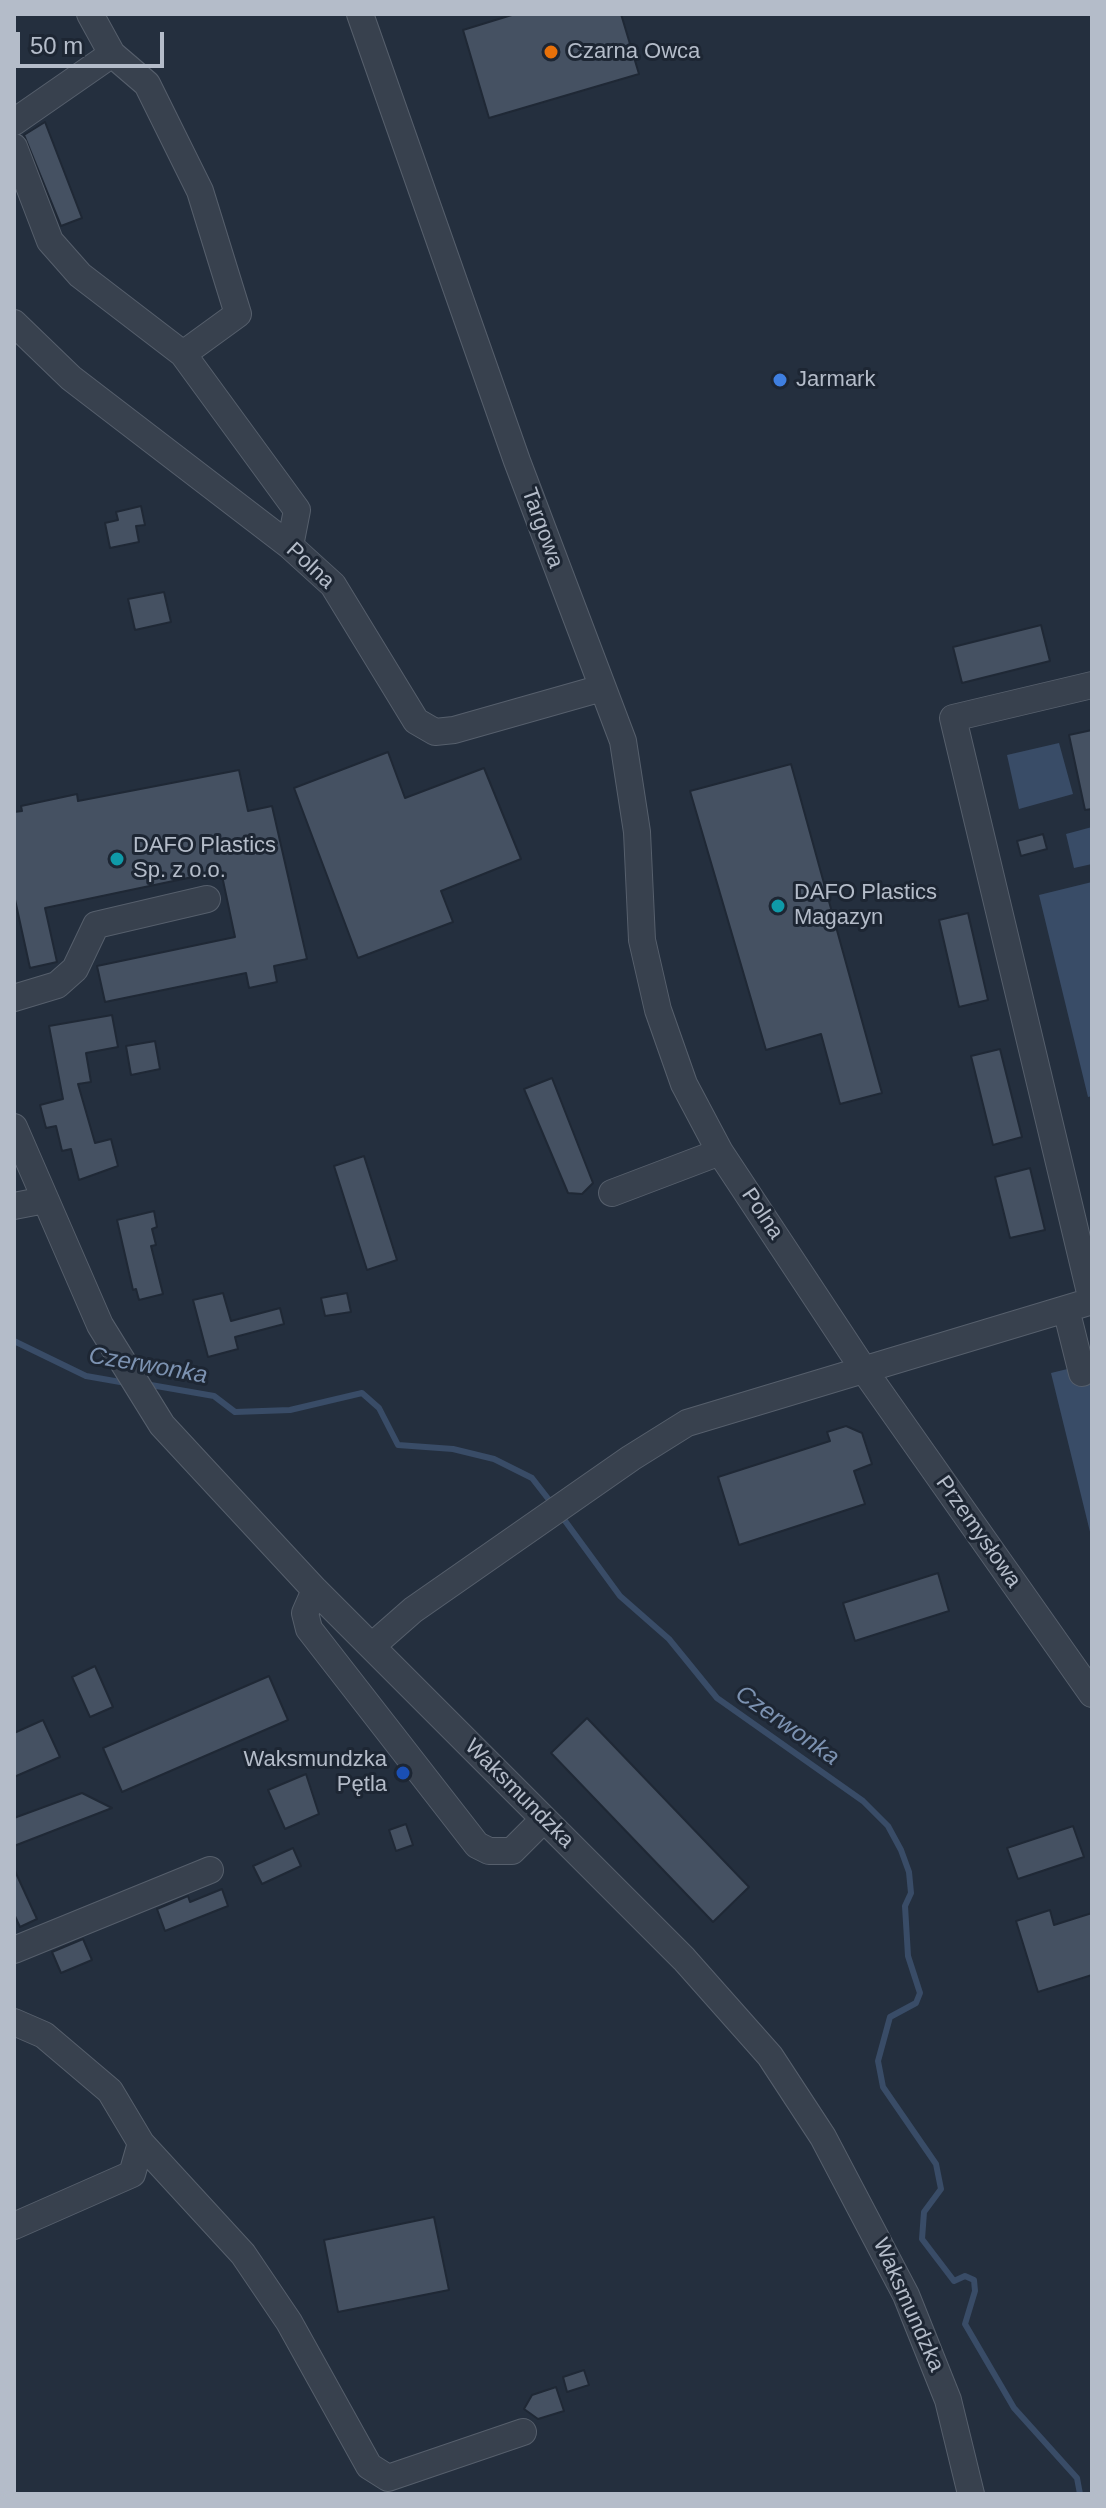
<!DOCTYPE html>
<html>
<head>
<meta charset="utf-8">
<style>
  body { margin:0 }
  #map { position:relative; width:1106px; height:2508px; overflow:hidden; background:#242f3e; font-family:Arial,sans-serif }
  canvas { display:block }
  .frame { position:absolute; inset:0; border:16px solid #b4bcc9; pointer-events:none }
  .scale { position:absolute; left:16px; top:32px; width:148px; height:36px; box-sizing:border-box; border:4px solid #b4bcc9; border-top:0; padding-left:10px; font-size:24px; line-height:28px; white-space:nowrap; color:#b4bcc9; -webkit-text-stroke:6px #1d2633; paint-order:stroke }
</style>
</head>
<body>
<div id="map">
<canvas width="1106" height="2508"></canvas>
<div class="frame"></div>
<div class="scale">50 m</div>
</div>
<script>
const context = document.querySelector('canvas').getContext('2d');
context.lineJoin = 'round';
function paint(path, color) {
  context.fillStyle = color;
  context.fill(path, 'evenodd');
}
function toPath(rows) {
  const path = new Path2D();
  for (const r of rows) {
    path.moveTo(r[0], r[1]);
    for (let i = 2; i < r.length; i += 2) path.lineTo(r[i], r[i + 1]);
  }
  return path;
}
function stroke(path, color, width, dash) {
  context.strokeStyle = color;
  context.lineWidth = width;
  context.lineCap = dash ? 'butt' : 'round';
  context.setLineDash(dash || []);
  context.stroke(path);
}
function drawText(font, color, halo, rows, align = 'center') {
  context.font = font + ' Arial,sans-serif';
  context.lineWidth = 6;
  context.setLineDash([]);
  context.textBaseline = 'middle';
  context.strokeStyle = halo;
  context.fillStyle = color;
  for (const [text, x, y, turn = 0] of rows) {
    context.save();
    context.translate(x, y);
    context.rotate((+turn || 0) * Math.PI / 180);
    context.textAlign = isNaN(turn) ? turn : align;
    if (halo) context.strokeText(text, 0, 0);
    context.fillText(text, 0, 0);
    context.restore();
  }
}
paint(toPath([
  [1059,743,1073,794,1019,809,1007,755],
  [1092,827,1092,864,1074,868,1066,834],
  [1092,882,1092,1096,1088,1097,1039,895],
  [1092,1363,1092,1540,1051,1373]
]), '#394c67');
stroke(toPath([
  [14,1341,86,1376,126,1383],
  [145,1384,214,1396,235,1412,290,1410,362,1393,379,1408,398,1445,453,1449,494,1459,532,1478,553,1505],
  [560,1514,620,1596,669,1639,717,1698,863,1801,888,1826,901,1850,909,1872,911,1893,905,1906,908,1956,920,1993,916,2003,890,2017,878,2061,883,2087,936,2164,941,2189,924,2212,922,2239,954,2281,965,2276,974,2280,975,2291,965,2324,1014,2408,1077,2478,1080,2494]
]), '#394c67', 6);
const building = toPath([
  [515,14,621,14,639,74,489,118,463,30,515,14],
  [45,122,82,218,61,226,24,135,45,122],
  [141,506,145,525,136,526,139,542,110,548,105,523,118,520,116,512,141,506],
  [164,592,171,622,135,630,128,599,164,592],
  [1041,625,1050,661,962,683,953,647,1041,625],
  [1092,730,1092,809,1085,810,1069,735,1092,730],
  [388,752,405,798,484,768,521,859,441,891,453,922,358,958,294,788,388,752],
  [791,764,882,1093,840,1104,821,1034,766,1050,690,791,791,764],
  [239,770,248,811,272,806,307,959,274,966,277,982,249,988,246,973,105,1002,97,966,235,937,221,871,45,908,57,962,30,968,14,895,14,812,22,811,21,806,77,794,78,801,239,770],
  [1043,834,1047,849,1021,856,1017,841,1043,834],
  [968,913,988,1000,959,1007,939,920,968,913],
  [112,1015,118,1047,86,1053,91,1082,78,1084,95,1143,111,1139,118,1166,79,1180,71,1149,62,1151,56,1126,46,1128,40,1105,63,1099,49,1026,112,1015],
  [155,1041,160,1069,131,1075,126,1046,155,1041],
  [1000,1049,1022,1137,993,1145,971,1056,1000,1049],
  [552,1078,593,1183,582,1194,568,1193,524,1089,552,1078],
  [364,1156,397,1260,367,1270,334,1166,364,1156],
  [1030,1168,1045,1230,1010,1238,995,1177,1030,1168],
  [154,1211,157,1227,152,1229,156,1245,151,1246,163,1294,139,1300,136,1289,133,1290,117,1220,154,1211],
  [223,1293,231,1321,280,1308,284,1324,235,1337,238,1349,208,1357,193,1300,223,1293],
  [347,1293,351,1312,325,1316,321,1298,347,1293],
  [846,1426,862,1433,872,1464,854,1471,865,1504,739,1545,718,1477,830,1441,827,1432,846,1426],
  [938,1573,949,1611,855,1641,843,1603,938,1573],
  [95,1666,113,1707,90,1717,72,1677,95,1666],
  [269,1676,288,1720,122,1792,103,1748,269,1676],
  [587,1718,749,1887,713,1922,551,1753,587,1718],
  [43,1720,60,1757,14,1777,14,1733,43,1720],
  [306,1774,319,1814,285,1829,268,1790,306,1774],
  [82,1793,112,1808,14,1846,14,1818,82,1793],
  [406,1824,413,1845,396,1851,389,1830,406,1824],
  [1073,1826,1084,1857,1018,1879,1007,1848,1073,1826],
  [293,1848,301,1866,262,1884,253,1866,293,1848],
  [14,1869,37,1919,20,1927,14,1914,14,1869],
  [222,1889,228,1906,165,1931,157,1909,188,1896,190,1902,222,1889],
  [1050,1910,1054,1925,1092,1913,1092,1975,1038,1992,1016,1921,1050,1910],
  [83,1939,92,1960,61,1973,52,1952,83,1939],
  [434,2217,449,2290,338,2312,324,2240,434,2217],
  [584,2370,589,2385,567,2392,563,2377,584,2370],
  [556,2387,564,2411,538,2419,524,2409,532,2395,556,2387]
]);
paint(building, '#455162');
stroke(building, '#1f2835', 2);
const minor = toPath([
  [90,14,112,54,147,84,200,191,238,314,183,354,297,510,290,546],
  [360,14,517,461,623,741,637,832,642,940,658,1010,684,1084,720,1152,864,1370,1092,1694],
  [14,122,112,54],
  [14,147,50,241,80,275,183,354],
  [14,323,71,378,290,546,333,585,416,721,435,732,454,730,602,688],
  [14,998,57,985,75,969,96,925,207,899],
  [14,1127,100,1325,162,1425,315,1590,684,1959,770,2056,823,2137,906,2295,948,2400,971,2494],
  [612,1193,720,1152],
  [14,1206,45,1200],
  [1092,1301,953,718,1092,685],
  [1066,1309,1082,1373],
  [315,1590,305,1613,309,1629,477,1845,489,1851,512,1851,544,1819],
  [372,1646,413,1610,631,1458,687,1423,1092,1301],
  [14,1950,210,1870],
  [14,2022,44,2035,110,2091,141,2143,132,2174,14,2226],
  [141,2143,243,2254,289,2322,369,2466,388,2478,523,2432]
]);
stroke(minor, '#565f6c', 28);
stroke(minor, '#38414e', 26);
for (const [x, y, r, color] of [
  [551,52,8,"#e8710a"],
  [780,380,8,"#3f7fe0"],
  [117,859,8,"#0f9aa8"],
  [778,906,8,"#0f9aa8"],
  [403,1773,8,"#1a4fb4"]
]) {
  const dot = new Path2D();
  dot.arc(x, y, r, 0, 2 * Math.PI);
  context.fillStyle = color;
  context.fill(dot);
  stroke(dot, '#1d2633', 3);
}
drawText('22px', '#b4bcc9', '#1d2633', [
  ["Czarna Owca",567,52],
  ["Jarmark",796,380],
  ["DAFO Plastics",133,846],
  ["Sp. z o.o.",133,871],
  ["DAFO Plastics",794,893],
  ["Magazyn",794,918],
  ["Waksmundzka",387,1760,"right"],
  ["Pętla",387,1785,"right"]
], 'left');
drawText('22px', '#b4bcc9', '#1d2633', [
  ["Targowa",542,528,70],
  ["Polna",310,566,43],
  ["Polna",762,1214,56],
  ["Przemysłowa",978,1532,55],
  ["Waksmundzka",519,1794,45],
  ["Waksmundzka",908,2305,66]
]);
drawText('italic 24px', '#7c92b1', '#1d2633', [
  ["Czerwonka",148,1366,10],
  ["Czerwonka",787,1726,35]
]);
</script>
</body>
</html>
